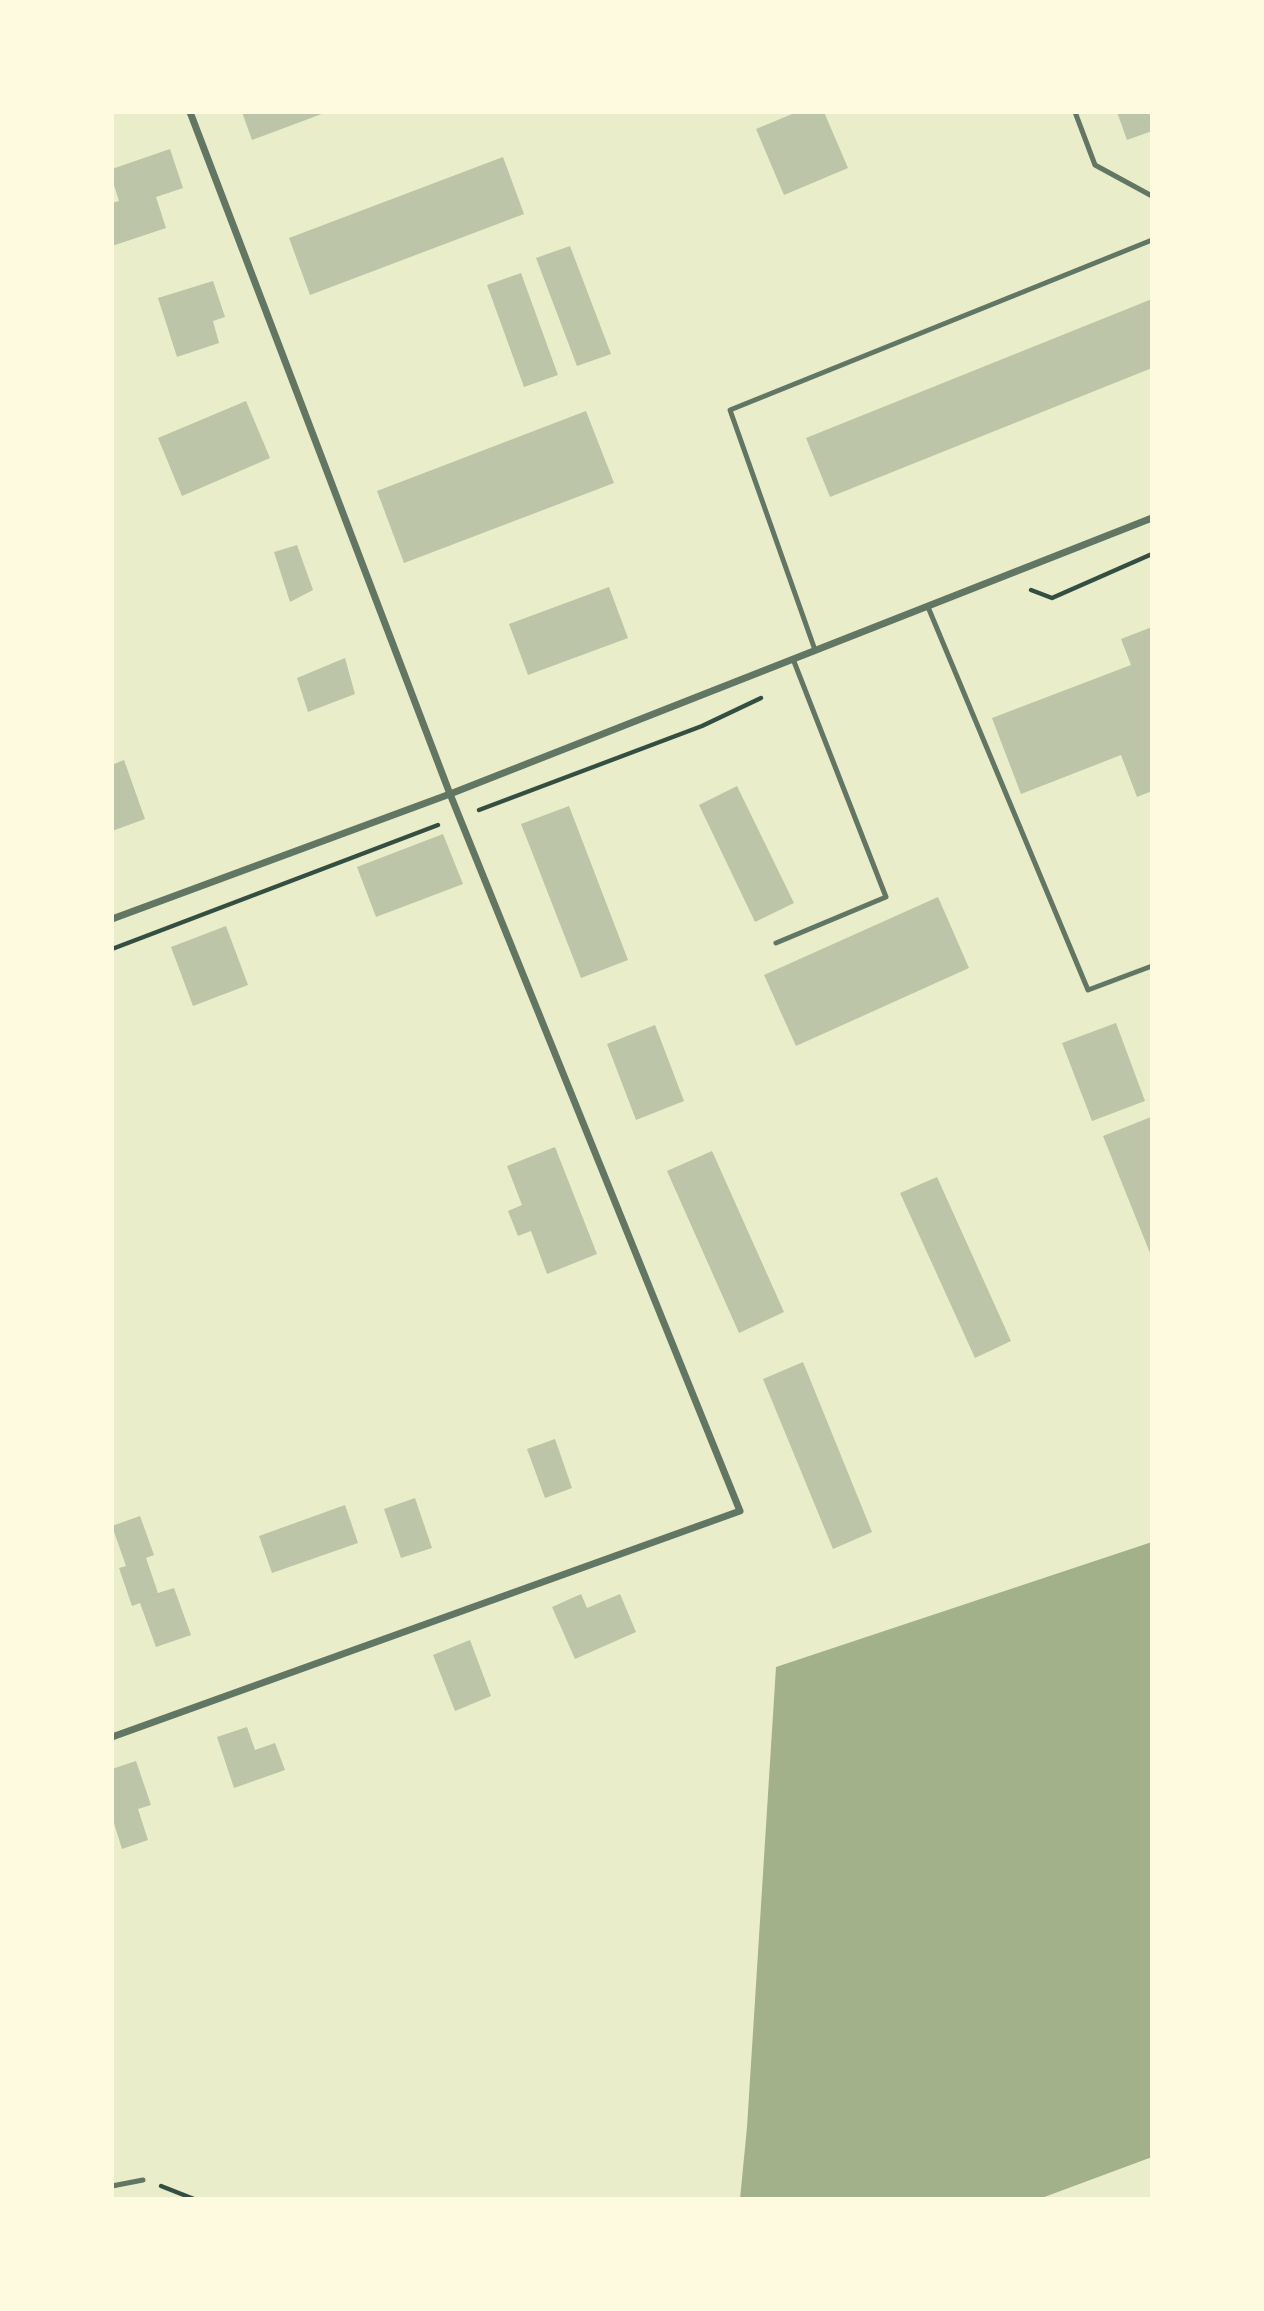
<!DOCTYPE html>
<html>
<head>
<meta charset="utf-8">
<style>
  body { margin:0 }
  #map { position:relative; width:1264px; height:2311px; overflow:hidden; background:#e9edc9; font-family:Commissioner,sans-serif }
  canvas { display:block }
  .frame { position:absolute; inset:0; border:114px solid #fefae0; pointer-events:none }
</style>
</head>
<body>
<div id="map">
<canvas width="1264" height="2311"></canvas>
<div class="frame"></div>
</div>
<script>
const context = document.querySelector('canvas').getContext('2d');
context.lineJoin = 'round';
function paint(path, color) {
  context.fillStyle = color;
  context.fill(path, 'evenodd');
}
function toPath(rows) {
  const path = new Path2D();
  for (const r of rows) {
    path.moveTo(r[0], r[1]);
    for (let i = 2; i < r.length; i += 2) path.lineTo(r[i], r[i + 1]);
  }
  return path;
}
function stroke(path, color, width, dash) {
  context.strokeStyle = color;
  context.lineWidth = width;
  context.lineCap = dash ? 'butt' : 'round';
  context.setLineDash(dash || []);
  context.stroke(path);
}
paint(toPath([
  [1152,1542,1152,2157,1039,2199,740,2199,747,2127,776,1667]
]), '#a3b18a');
paint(toPath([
  [242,112,327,112,252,140],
  [797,112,824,112,848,168,784,195,756,129],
  [1117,112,1152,112,1152,131,1127,140],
  [170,149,183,188,156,197,166,228,112,246,112,203,119,201,112,179,112,169],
  [503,157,524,214,310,295,289,238],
  [570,246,611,354,577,366,536,258],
  [521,273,558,375,524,387,487,285],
  [213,281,225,317,213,321,219,343,177,357,158,298],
  [1152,299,1152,368,830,497,806,438],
  [246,401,270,458,182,496,158,438],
  [586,411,614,483,404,563,377,491],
  [297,545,313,590,290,602,274,552],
  [609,587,628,638,528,675,509,624],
  [1152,627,1152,791,1137,797,1121,755,1021,794,992,718,1131,665,1121,639],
  [345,658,355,694,308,712,297,678],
  [124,760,145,819,112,831,112,765],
  [737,786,794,903,755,922,699,805],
  [569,806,628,960,581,978,521,824],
  [443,834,463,884,376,917,357,867],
  [938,897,969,968,796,1046,764,975],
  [226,926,248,985,193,1006,171,947],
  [1116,1023,1145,1101,1092,1121,1062,1043],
  [655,1025,684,1101,636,1120,607,1044],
  [1151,1117,1152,1119,1152,1258,1103,1136],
  [555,1147,597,1254,547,1274,531,1231,518,1236,508,1211,522,1205,507,1166],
  [712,1151,784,1312,739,1333,667,1171],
  [937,1177,1011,1341,975,1358,900,1193],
  [803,1362,872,1532,833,1549,763,1379],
  [555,1439,572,1488,545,1498,527,1449],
  [415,1498,432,1548,401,1558,384,1509],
  [345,1505,358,1543,272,1573,259,1536],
  [140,1516,154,1555,146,1558,158,1593,174,1588,191,1635,156,1647,140,1603,132,1606,119,1568,126,1566,112,1526],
  [581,1594,587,1608,620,1594,636,1632,575,1659,552,1607],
  [470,1640,491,1696,455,1711,433,1655],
  [247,1727,255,1750,275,1743,285,1770,234,1788,217,1737],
  [136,1761,151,1805,138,1809,148,1840,122,1849,112,1817,112,1769]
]), '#bcc5a7');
stroke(toPath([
  [1031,590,1052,598,1152,554],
  [479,810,702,726,761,698],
  [112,949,438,825],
  [161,2186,194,2199]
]), '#344e41', 4.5);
stroke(toPath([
  [1075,112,1095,165,1152,196],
  [928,607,1088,990,1152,966],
  [815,650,730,410,1152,240],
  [776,943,886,897,793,659],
  [112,2186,143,2180]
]), '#617663', 5);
stroke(toPath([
  [112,919,450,794,1152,518],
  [112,1737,740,1511,450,794,190,112]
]), '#617663', 7);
</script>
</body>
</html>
